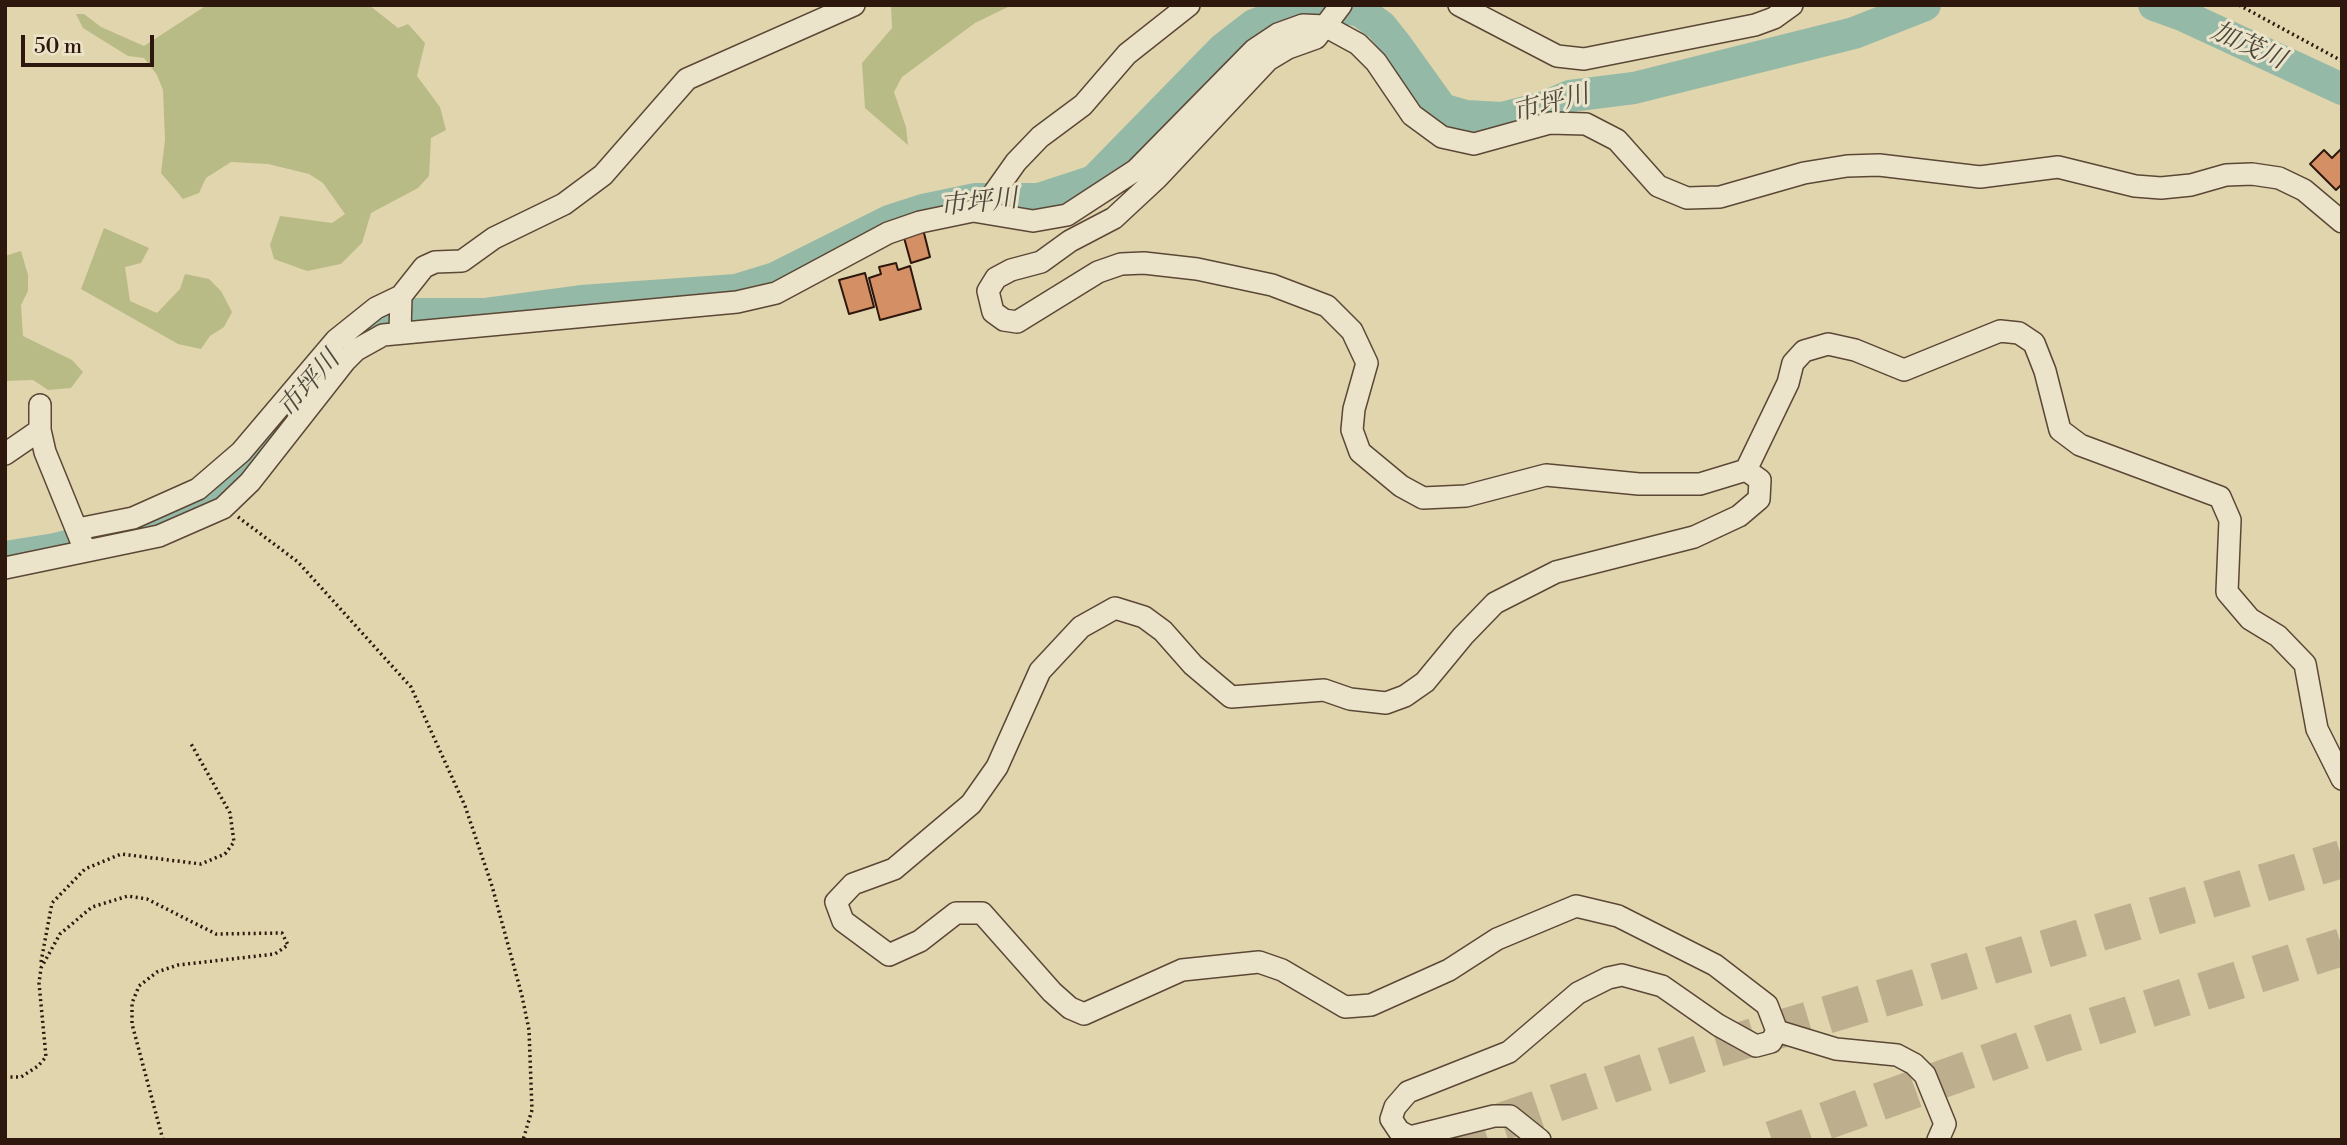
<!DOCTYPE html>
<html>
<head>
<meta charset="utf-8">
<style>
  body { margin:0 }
  #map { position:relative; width:2347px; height:1145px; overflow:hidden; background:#e1d5ae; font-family:"Libre Bodoni",serif }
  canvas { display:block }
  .frame { position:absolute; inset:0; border:7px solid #2e180e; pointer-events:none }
  .scale { position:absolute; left:21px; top:35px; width:133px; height:32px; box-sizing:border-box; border:4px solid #2e180e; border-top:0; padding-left:9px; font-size:21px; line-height:24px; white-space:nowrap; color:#2e180e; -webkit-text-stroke:5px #ece4ca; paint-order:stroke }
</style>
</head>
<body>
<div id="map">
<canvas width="2347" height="1145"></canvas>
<div class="frame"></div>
<div class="scale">50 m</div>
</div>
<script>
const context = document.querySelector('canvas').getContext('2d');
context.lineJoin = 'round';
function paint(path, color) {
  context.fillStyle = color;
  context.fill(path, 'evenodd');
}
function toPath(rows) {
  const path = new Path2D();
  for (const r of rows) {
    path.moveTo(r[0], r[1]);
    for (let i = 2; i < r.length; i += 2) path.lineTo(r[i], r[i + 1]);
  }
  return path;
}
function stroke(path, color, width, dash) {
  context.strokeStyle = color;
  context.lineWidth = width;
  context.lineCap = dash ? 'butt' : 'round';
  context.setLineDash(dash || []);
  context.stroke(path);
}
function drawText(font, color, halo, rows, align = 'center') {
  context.font = font + ' "Libre Bodoni","Noto Serif JP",serif';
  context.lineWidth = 6;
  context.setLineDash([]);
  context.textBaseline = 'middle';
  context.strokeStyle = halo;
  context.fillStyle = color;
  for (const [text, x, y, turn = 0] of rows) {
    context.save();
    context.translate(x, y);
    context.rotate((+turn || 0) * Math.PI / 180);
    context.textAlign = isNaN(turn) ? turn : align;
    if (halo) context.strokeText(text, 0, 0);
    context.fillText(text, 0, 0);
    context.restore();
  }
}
paint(toPath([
  [207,5,369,5,398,28,408,24,425,43,417,76,440,107,446,130,431,138,429,176,418,188,371,213,362,243,341,264,307,271,274,259,270,245,280,216,332,223,345,214,323,183,309,174,268,164,231,162,206,178,199,193,183,199,161,173,165,140,163,90,157,75,144,58,128,56,83,28,76,14,84,14,101,27,144,46],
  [891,5,1012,5,975,23,902,77,894,92,906,127,908,145,865,108,862,63,892,28],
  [104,228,149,248,141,263,125,267,130,301,157,313,180,289,185,274,209,279,221,291,232,312,224,327,210,336,201,349,178,344,81,289],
  [21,251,28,275,28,291,21,305,23,336,72,360,83,372,71,388,48,390,33,380,5,381,5,256]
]), '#b9bb86');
stroke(toPath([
  [2154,5,2182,15,2342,89],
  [337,350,376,323,406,314,484,314,581,301,736,290,775,278,889,221,923,210,976,199,1039,199,1094,181,1223,49,1254,25,1298,8,1330,5,1360,11,1381,26,1397,46,1442,109,1466,116,1502,118,1545,107,1570,96,1634,88,1854,33,1925,5],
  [5,557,55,549,166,521,223,491,300,396]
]), '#95b9a7', 32);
const building = toPath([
  [2342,148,2342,184,2336,190,2310,164,2324,150,2332,158,2342,148],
  [923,229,930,257,911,263,903,234,923,229],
  [896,263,898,270,910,266,921,309,880,320,869,278,881,274,879,267,896,263],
  [865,273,874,307,849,314,839,280,865,273]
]);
paint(building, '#d48f65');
stroke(building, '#2e180e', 2);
stroke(toPath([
  [1448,1140,1711,1050,2342,859],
  [1772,1140,2057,1038,2342,947]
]), '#bdaf8e', 38, [38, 19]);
const street = toPath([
  [1341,5,1316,38,1288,48,1268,60,1157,178,1114,218,1070,241,1041,262,1011,270,996,278,988,291,993,312,1004,320,1017,322,1098,272,1121,264,1144,263,1197,269,1272,285,1327,306,1352,331,1367,363,1354,409,1352,430,1360,452,1401,486,1423,498,1466,496,1546,475,1639,484,1700,484,1746,470,1788,383,1793,363,1804,351,1828,344,1855,350,1904,370,2000,331,2019,333,2034,343,2045,371,2060,430,2080,445,2220,497,2230,520,2227,592,2250,619,2278,636,2305,664,2317,729,2342,779],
  [1459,5,1557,56,1584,59,1755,25,1774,18,1792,5],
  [982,210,1016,162,1040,137,1083,105,1127,54,1189,5],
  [400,333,401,296,424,267,435,262,462,261,494,238,564,204,603,175,687,79,854,5],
  [40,405,40,430,45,452,82,543],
  [5,454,40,430],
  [1746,470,1760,480,1759,499,1739,516,1694,537,1556,572,1495,603,1463,636,1425,682,1405,696,1386,703,1350,699,1324,690,1231,697,1193,665,1163,631,1144,617,1115,608,1081,627,1040,671,997,767,971,804,894,869,853,884,836,902,843,921,889,955,920,941,956,913,982,913,1052,992,1070,1008,1084,1014,1182,970,1259,962,1282,970,1345,1007,1371,1005,1449,970,1497,939,1576,906,1618,916,1715,965,1767,1005,1777,1031],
  [78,529,133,518,198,489,241,452,336,340,376,308,401,296],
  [5,568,159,536,223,508,250,482,345,361,356,350,383,335,737,302,776,293,888,233,920,222,973,211,1033,221,1067,215,1136,170,1254,50,1278,34,1303,25,1325,26,1358,44,1376,62,1412,115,1442,137,1474,144,1550,123,1586,124,1617,140,1658,186,1687,198,1720,197,1804,173,1847,166,1879,165,1980,177,2058,167,2135,186,2161,188,2191,185,2226,175,2252,174,2279,178,2304,190,2342,222],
  [1777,1031,1836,1049,1897,1055,1914,1064,1925,1075,1945,1124,1938,1140],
  [1540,1140,1510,1116,1494,1116,1410,1137,1399,1131,1391,1119,1395,1107,1408,1092,1509,1052,1578,993,1608,978,1622,975,1662,986,1718,1025,1756,1046,1771,1042,1777,1031]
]);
stroke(street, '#5b4736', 24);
stroke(toPath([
  [2239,5,2342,61],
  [238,517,298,562,411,687,465,806,492,886,522,996,529,1030,532,1110,523,1140],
  [41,962,52,903,85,869,121,854,201,864,225,854,234,842,230,813,190,742],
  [5,1077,21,1077,38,1066,46,1057,39,983,41,968,60,934,92,907,128,896,147,899,216,934,282,933,288,945,275,954,178,965,157,972,139,986,132,1003,132,1024,163,1140]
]), '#2e180e', 3.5, [2, 3.5]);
stroke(street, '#ece4ca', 21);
drawText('italic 26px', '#4d483c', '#ece4ca', [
  ["加茂川",2248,47,24],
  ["市坪川",1551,105,-15],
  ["市坪川",979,204,-6],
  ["市坪川",310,385,-49]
]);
</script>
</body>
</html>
